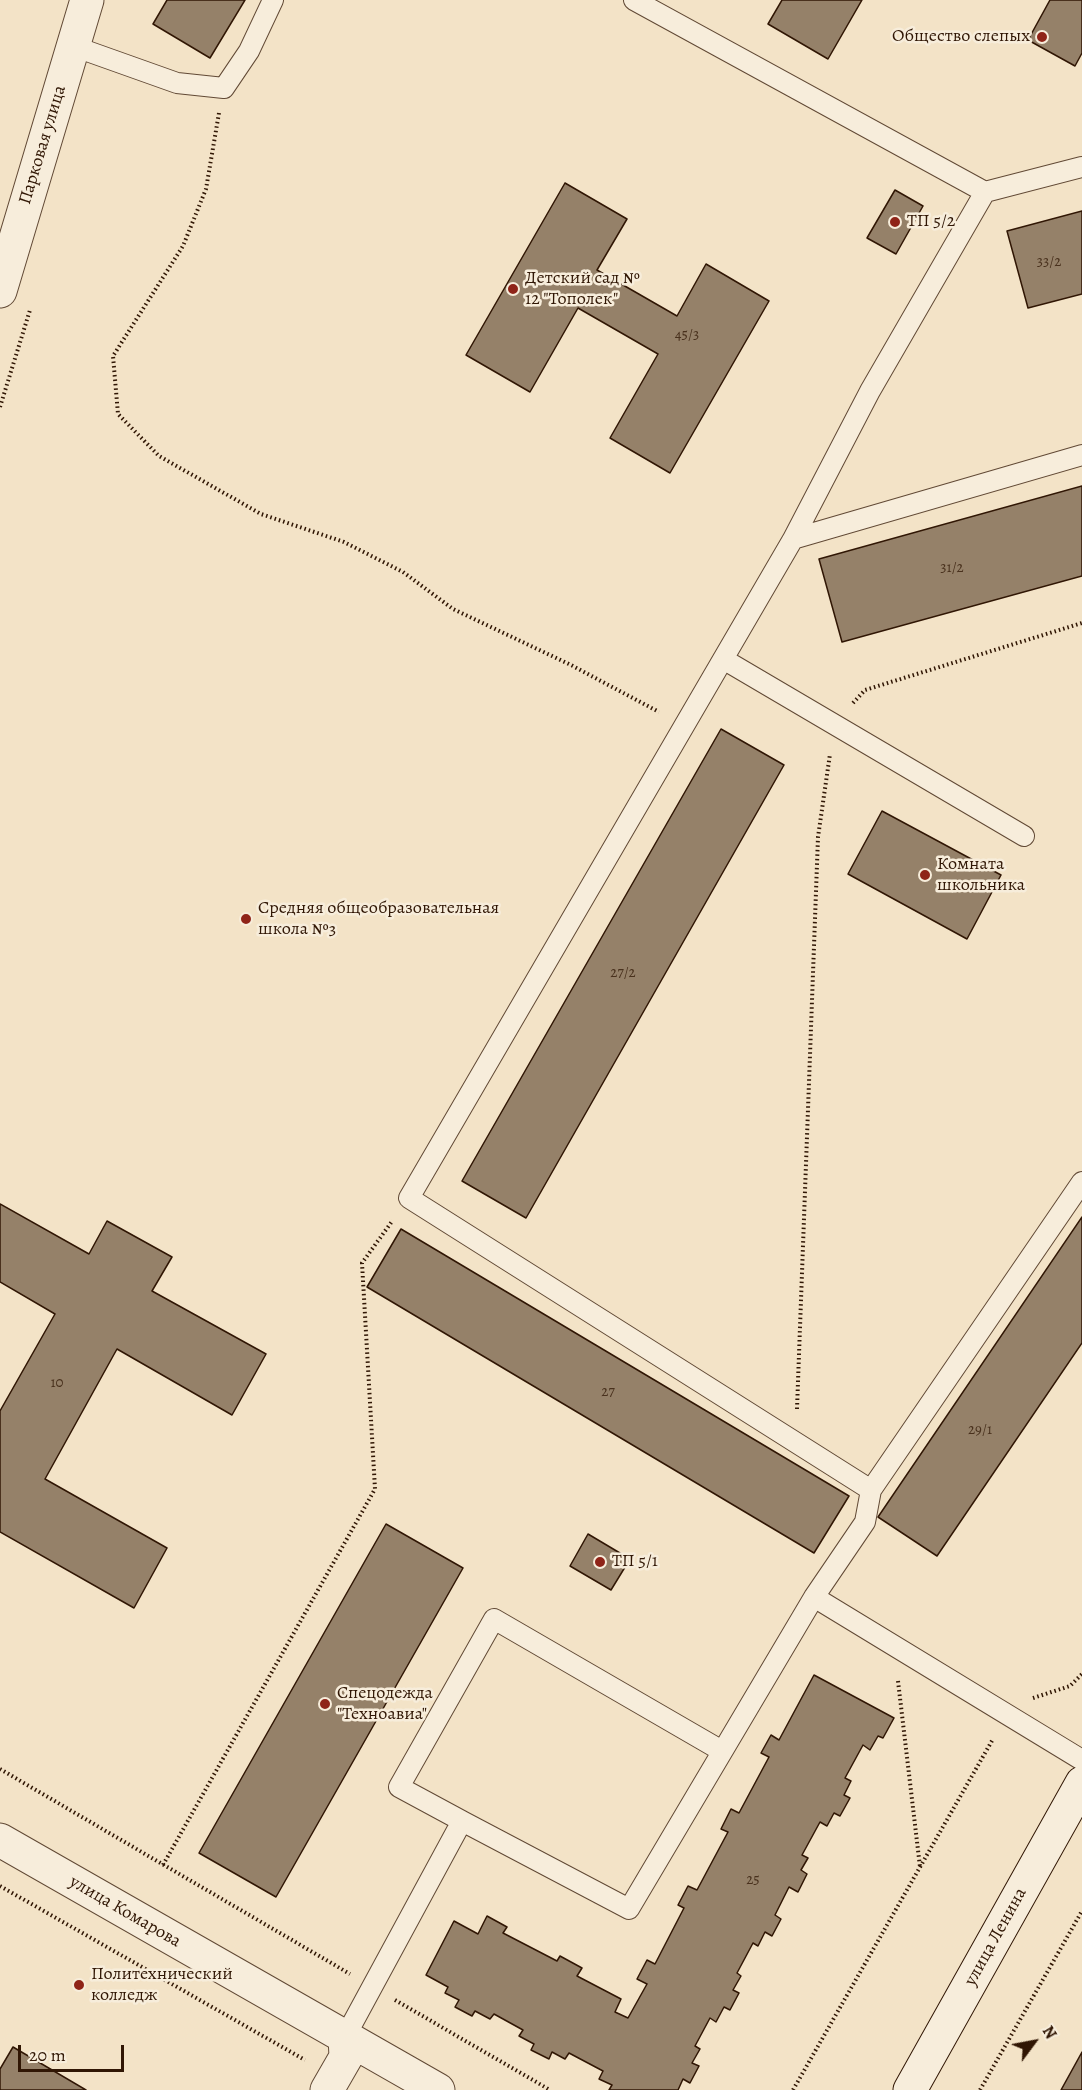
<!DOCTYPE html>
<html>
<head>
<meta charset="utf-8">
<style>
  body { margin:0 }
  #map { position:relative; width:1082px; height:2090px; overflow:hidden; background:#f3e3c7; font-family:Alegreya,serif }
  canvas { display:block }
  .north { position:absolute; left:1004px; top:2012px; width:60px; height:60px; -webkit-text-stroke:4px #f7eddb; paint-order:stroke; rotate:58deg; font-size:16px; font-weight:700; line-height:24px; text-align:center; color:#301604 }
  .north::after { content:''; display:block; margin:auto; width:21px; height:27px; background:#301604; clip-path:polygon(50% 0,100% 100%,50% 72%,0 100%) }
  .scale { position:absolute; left:18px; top:2045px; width:106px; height:27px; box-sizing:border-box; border:3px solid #301604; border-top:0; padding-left:8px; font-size:18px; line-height:21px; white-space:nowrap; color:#301604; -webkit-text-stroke:4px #f7eddb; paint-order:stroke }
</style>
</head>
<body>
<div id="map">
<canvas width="1082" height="2090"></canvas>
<div class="north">N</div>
<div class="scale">20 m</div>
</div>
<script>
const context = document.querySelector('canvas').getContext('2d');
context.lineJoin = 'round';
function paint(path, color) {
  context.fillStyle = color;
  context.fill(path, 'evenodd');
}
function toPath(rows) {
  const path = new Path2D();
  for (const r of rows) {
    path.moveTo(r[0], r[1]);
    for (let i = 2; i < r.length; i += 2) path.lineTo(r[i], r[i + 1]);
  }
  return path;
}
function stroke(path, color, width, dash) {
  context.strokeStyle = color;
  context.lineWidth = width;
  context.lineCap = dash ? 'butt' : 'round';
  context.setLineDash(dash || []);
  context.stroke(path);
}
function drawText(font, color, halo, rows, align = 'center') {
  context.font = font + ' Alegreya,serif';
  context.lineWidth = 5;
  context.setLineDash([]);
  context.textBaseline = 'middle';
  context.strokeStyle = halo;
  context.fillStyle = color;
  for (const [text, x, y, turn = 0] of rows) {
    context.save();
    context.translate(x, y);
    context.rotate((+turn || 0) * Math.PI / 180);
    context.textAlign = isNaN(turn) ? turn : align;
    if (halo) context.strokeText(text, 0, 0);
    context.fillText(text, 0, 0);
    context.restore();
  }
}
const building = toPath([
  [167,0,245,0,210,58,153,24,167,0],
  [782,0,862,0,828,59,768,24,782,0],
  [1050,0,1082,0,1082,53,1075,66,1028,40,1050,0],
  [565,183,627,219,597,270,677,316,706,264,769,301,670,473,610,438,658,354,578,308,530,392,466,355,565,183],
  [895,190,923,206,896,254,867,238,895,190],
  [1082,211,1082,294,1028,308,1007,231,1082,211],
  [1082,486,1082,576,842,642,819,559,1082,486],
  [721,729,784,765,526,1218,462,1181,721,729],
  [882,811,1001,875,967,939,848,874,882,811],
  [0,1204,89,1254,107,1221,172,1257,152,1291,266,1354,232,1415,117,1349,45,1479,167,1548,134,1608,0,1532,0,1411,55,1314,0,1282,0,1204],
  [1082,1217,1082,1343,937,1556,878,1517,1082,1217],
  [401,1229,849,1496,814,1553,367,1287,401,1229],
  [386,1524,463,1568,276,1897,199,1853,386,1524],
  [588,1534,630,1559,611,1590,570,1566,588,1534],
  [814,1675,894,1718,883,1738,878,1736,870,1750,863,1745,845,1778,851,1781,844,1795,850,1798,840,1816,834,1813,827,1826,820,1822,802,1855,808,1858,801,1870,807,1874,798,1892,789,1887,775,1915,781,1919,772,1936,765,1932,758,1946,753,1943,737,1973,741,1976,733,1990,739,1993,730,2010,724,2007,716,2022,710,2018,695,2046,700,2049,692,2063,699,2066,690,2083,683,2079,678,2090,609,2090,612,2085,599,2079,603,2071,569,2053,565,2059,552,2052,549,2059,531,2050,534,2044,519,2036,523,2030,494,2014,490,2019,475,2011,472,2016,455,2007,459,2000,445,1993,448,1987,426,1975,454,1921,478,1934,487,1916,507,1927,503,1933,557,1961,560,1956,582,1968,577,1976,621,1999,615,2012,628,2018,647,1984,637,1979,647,1960,655,1964,684,1908,678,1905,688,1886,697,1890,728,1832,721,1829,731,1809,739,1813,769,1757,761,1753,771,1735,779,1740,814,1675],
  [13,2047,86,2090,0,2090,0,2069,13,2047],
  [1082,2052,1082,2090,1061,2090,1082,2052]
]);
paint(building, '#958169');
stroke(building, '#301604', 1.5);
const lane = toPath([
  [634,0,985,192,1082,167],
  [73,46,177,83,224,88,249,51,273,0],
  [985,192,870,391,793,539,1082,455],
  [723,659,1024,836],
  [871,1490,1082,1182],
  [814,1597,1082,1760],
  [462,1821,399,1787,494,1619,722,1751],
  [345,2037,462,1821,629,1909,814,1597,865,1522,871,1490,409,1198,793,539]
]);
const street = toPath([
  [0,291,87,0],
  [0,1840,438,2090],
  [327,2090,346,2057,345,2037]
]);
const secondary = toPath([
  [910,2090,1082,1783]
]);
stroke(lane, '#614935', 22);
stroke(street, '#614935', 35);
stroke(secondary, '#301604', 35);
stroke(toPath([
  [219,113,206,189,183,246,113,356,118,414,159,456,261,514,344,542,403,572,453,609,571,665,659,712],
  [0,407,30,310],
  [853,703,865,690,1082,623],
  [797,1409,818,837,830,754],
  [898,1681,920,1867],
  [1033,1698,1070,1686,1082,1674],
  [0,1769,350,1974],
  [163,1865,375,1489,362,1263,393,1220],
  [0,1886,305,2060],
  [395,2000,550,2090],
  [793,2090,993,1739],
  [980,2090,1082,1911]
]), '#301604', 4, [1.5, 3]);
stroke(lane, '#f7eddb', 20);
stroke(street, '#f7eddb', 33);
stroke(secondary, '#f7eddb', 33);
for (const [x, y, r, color] of [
  [1042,37,6,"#8f2418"],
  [895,222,6,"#8f2418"],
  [513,289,6,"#8f2418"],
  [925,875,6,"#8f2418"],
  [246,919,6,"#8f2418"],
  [600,1562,6,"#8f2418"],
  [325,1704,6,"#8f2418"],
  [79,1985,6,"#8f2418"]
]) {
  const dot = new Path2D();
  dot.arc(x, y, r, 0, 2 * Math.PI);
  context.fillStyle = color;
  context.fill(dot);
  stroke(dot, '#f7eddb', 2);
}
drawText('15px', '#49311d', null, [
  ["33/2",1049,262],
  ["45/3",687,335],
  ["31/2",952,568],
  ["27/2",623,973],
  ["10",57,1383],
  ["27",608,1392],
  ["29/1",980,1430],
  ["25",753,1880]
]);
drawText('18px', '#301604', '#f7eddb', [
  ["Общество слепых",1030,37,"right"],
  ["ТП 5/2",907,222],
  ["Детский сад №",525,279],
  ["12 \"Тополек\"",525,300],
  ["Комната",937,865],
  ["школьника",937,886],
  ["Средняя общеобразовательная",258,909],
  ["школа №3",258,930],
  ["ТП 5/1",612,1562],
  ["Спецодежда",337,1694],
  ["\"Техноавиа\"",337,1715],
  ["Политехнический",91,1975],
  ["колледж",91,1996]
], 'left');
drawText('18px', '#301604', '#f7eddb', [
  ["Парковая улица",43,145,-73],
  ["улица Комарова",125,1912,30],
  ["улица Ленина",996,1937,-61]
]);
</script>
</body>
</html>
